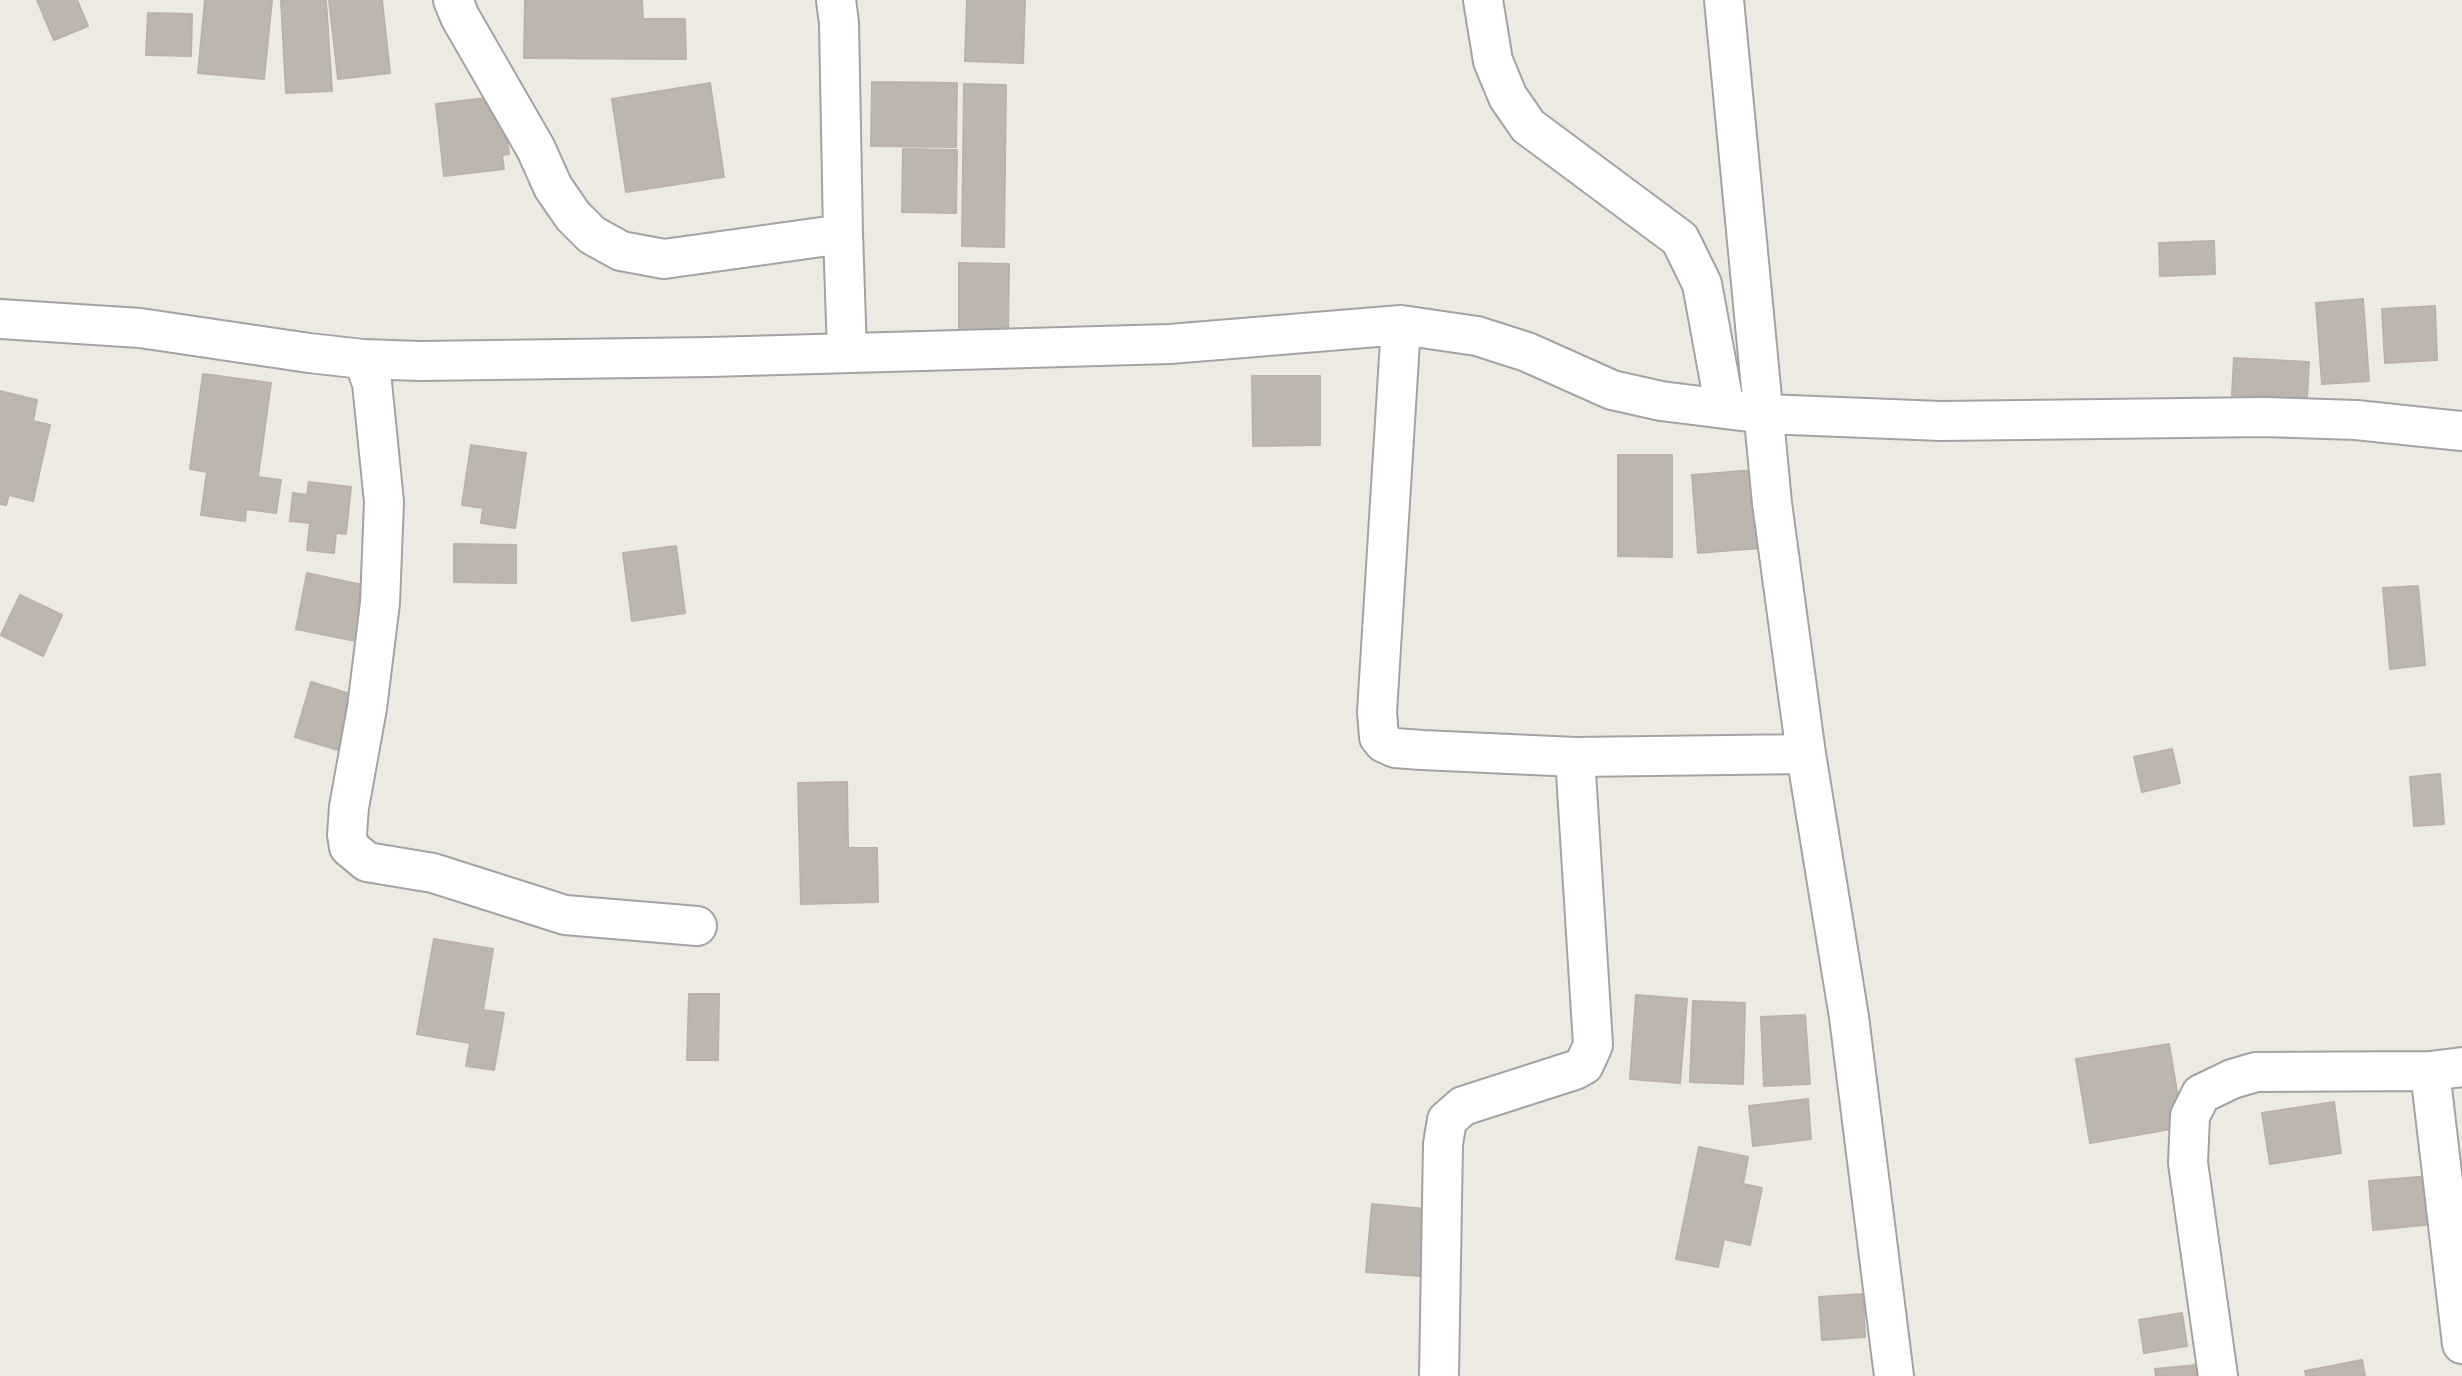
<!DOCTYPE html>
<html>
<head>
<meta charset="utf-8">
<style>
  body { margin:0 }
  canvas { display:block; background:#edeae2 }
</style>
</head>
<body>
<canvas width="2462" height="1376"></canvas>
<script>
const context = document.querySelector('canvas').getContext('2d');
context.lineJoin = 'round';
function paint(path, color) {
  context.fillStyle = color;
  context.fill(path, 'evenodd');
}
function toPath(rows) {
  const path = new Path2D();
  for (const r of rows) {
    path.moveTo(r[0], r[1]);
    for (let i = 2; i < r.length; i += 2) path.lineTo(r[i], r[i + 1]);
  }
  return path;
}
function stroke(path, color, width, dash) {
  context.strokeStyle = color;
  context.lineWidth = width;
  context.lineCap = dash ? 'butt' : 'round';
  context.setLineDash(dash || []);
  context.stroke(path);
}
const building = toPath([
  [37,0,77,0,88,26,54,40,37,0],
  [205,0,272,0,264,79,198,73,205,0],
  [281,0,326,0,332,91,286,93,281,0],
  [329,0,382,0,390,73,338,79,329,0],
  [525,0,642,0,643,19,685,19,686,59,524,58,525,0],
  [967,0,1025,0,1023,63,965,61,967,0],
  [148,13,192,14,191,56,146,55,148,13],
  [872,82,957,83,956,147,871,146,872,82],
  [710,83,724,177,626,192,612,99,710,83],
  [964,84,1006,85,1004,247,962,246,964,84],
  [502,96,509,154,502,155,504,169,444,176,436,104,502,96],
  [903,149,957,150,956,213,902,212,903,149],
  [2214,241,2215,274,2160,276,2159,243,2214,241],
  [959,263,1009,264,1008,338,959,338,959,263],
  [2363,299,2369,381,2322,384,2316,303,2363,299],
  [2435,306,2437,360,2385,363,2382,309,2435,306],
  [2234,358,2309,362,2307,398,2232,395,2234,358],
  [203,374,271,383,258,477,281,480,276,513,246,509,245,521,201,515,207,472,190,469,203,374],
  [1252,376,1320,376,1320,445,1253,446,1252,376],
  [0,391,37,400,33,421,50,425,33,501,9,495,6,505,0,504,0,391],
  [471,445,526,453,515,528,481,523,483,508,462,505,471,445],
  [1618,455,1672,455,1672,557,1618,556,1618,455],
  [1755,470,1761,548,1698,553,1692,475,1755,470],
  [309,482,351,487,346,534,336,533,334,553,307,550,310,523,290,521,293,493,307,495,309,482],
  [454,544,516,545,516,583,454,582,454,544],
  [676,546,685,613,632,621,623,553,676,546],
  [307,573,385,590,375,645,296,629,307,573],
  [2418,586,2425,665,2390,669,2383,588,2418,586],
  [20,595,62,615,43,656,1,635,20,595],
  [311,682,373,701,358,756,295,737,311,682],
  [2172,749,2180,783,2142,792,2134,757,2172,749],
  [2440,774,2444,824,2414,826,2410,777,2440,774],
  [847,782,848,848,877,848,878,902,801,904,798,783,847,782],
  [434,939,493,949,483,1010,504,1013,494,1070,466,1066,470,1043,417,1034,434,939],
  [689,994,719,994,718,1060,687,1060,689,994],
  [1636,995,1687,999,1680,1083,1630,1079,1636,995],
  [1693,1001,1745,1003,1743,1084,1690,1082,1693,1001],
  [1805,1015,1810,1084,1764,1086,1761,1017,1805,1015],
  [2169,1044,2183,1127,2090,1143,2076,1059,2169,1044],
  [1808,1099,1811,1139,1753,1146,1749,1106,1808,1099],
  [2334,1102,2341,1153,2270,1164,2262,1113,2334,1102],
  [1699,1147,1748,1157,1743,1184,1762,1188,1750,1245,1724,1239,1718,1267,1676,1259,1699,1147],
  [2432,1176,2435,1224,2373,1230,2369,1181,2432,1176],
  [1372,1204,1426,1209,1420,1276,1366,1272,1372,1204],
  [1863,1294,1865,1337,1822,1340,1819,1297,1863,1294],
  [2182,1313,2187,1346,2144,1353,2139,1320,2182,1313],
  [2362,1360,2365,1376,2306,1376,2305,1371,2362,1360],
  [2196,1365,2197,1376,2156,1376,2155,1369,2196,1365]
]);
paint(building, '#bdb6af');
stroke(building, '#bdb1a5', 2);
const minor = toPath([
  [453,0,460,17,536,149,553,187,573,216,592,235,621,251,664,259,843,234,847,352],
  [836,0,839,23,843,234],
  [1483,0,1493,61,1508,97,1528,126,1680,239,1702,284,1725,409],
  [1724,0,1772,503,1806,754,1849,1017,1894,1376],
  [0,319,140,328,309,353,363,359,420,361,710,357,1170,344,1401,325,1477,336,1527,352,1612,390,1661,401,1765,414,1941,421,2265,417,2356,420,2462,431],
  [1401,325,1377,712,1379,737,1384,743,1395,748,1422,750,1575,757,1806,754],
  [363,359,372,383,384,502,380,603,367,708,349,807,347,835,349,847,367,862,433,873,565,915,697,926],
  [2430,1071,2462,1344],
  [1439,1376,1443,1144,1447,1120,1463,1106,1575,1070,1584,1065,1593,1045,1575,757],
  [2218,1376,2188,1163,2190,1116,2201,1094,2232,1079,2256,1072,2430,1071,2462,1067]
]);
stroke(minor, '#a3a3a3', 42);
stroke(minor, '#fff', 38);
</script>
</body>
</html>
